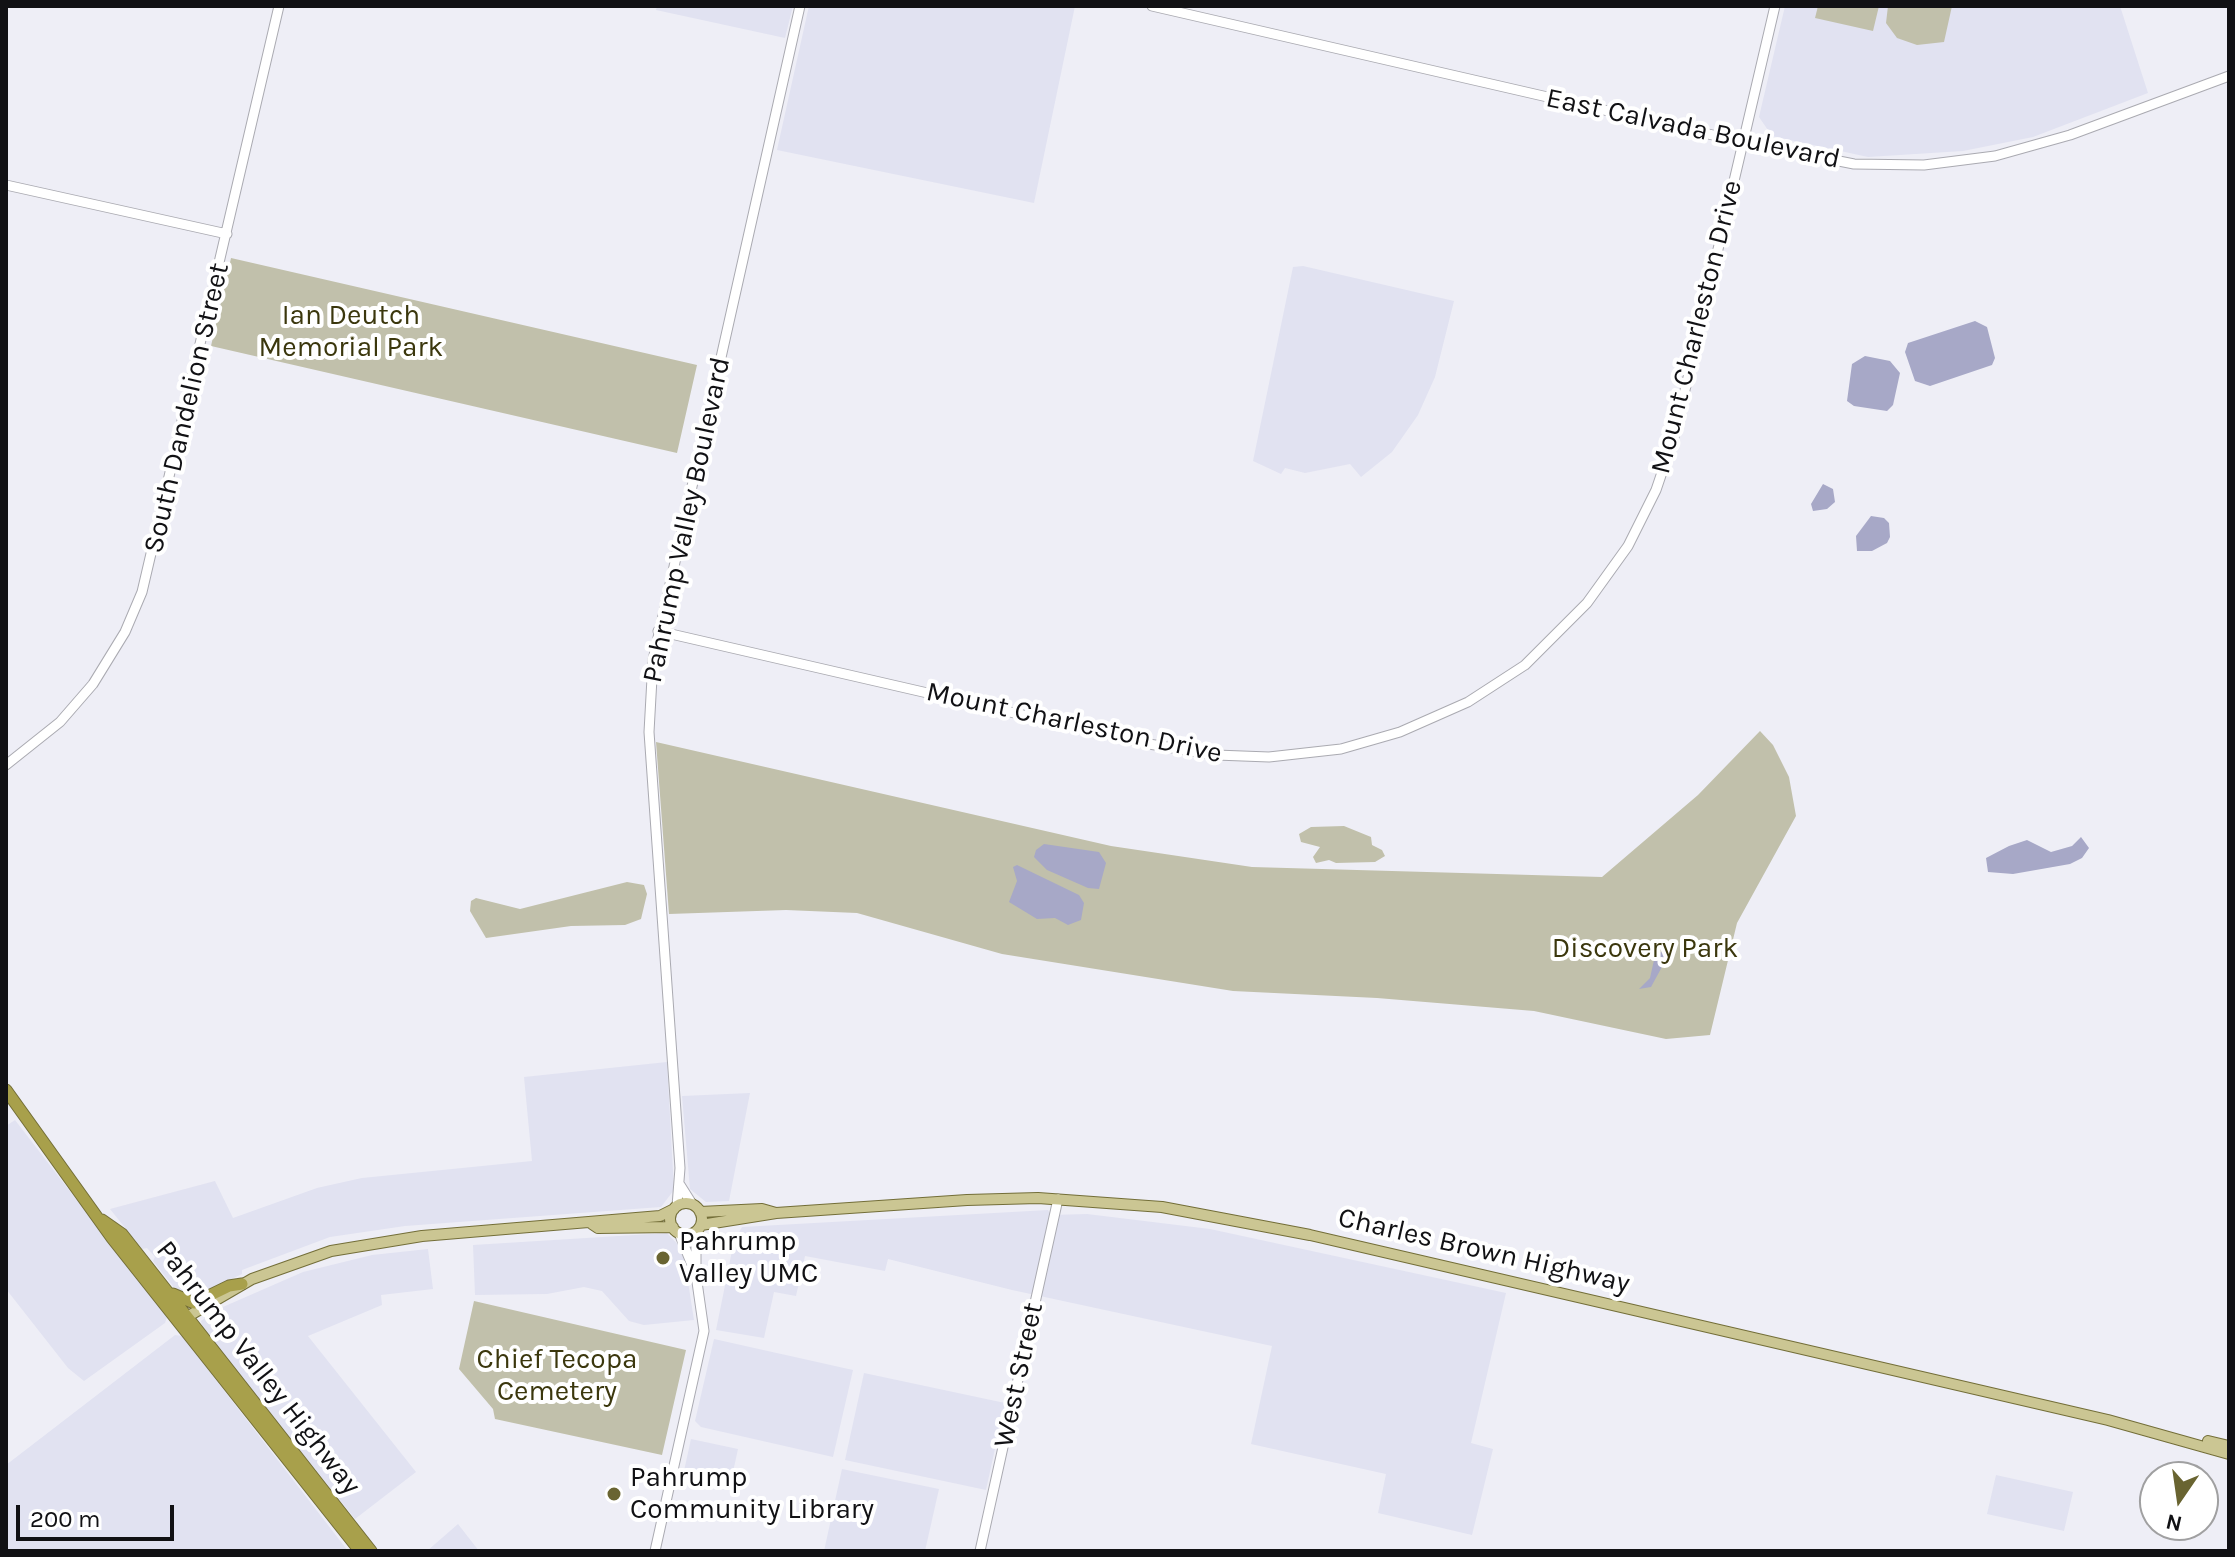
<!DOCTYPE html>
<html>
<head>
<meta charset="utf-8">
<style>
  body { margin:0 }
  #map { position:relative; width:2235px; height:1557px; overflow:hidden; background:#eeeef6; font-family:Karla,sans-serif }
  canvas { display:block }
  .frame { position:absolute; inset:0; border:8px solid #111114; pointer-events:none }
  .north { position:absolute; left:2139px; top:1461px; width:80px; height:80px; box-sizing:border-box; background:#fff; border:2px solid #a0a0a1; border-radius:50%; rotate:193deg; font-size:22px; font-weight:700; line-height:32px; text-align:center; color:#111114 }
  .north::after { content:''; display:block; margin:auto; width:28px; height:36px; background:#696431; clip-path:polygon(50% 0,100% 100%,50% 72%,0 100%) }
  .scale { position:absolute; left:16px; top:1505px; width:158px; height:36px; box-sizing:border-box; border:4px solid #111114; border-top:0; padding-left:10px; font-size:24px; line-height:28px; white-space:nowrap; color:#111114; -webkit-text-stroke:6px #fff; paint-order:stroke }
</style>
</head>
<body>
<div id="map">
<canvas width="2235" height="1557"></canvas>
<div class="frame"></div>
<div class="north">N</div>
<div class="scale">200 m</div>
</div>
<script>
const context = document.querySelector('canvas').getContext('2d');
context.lineJoin = 'round';
function paint(path, color) {
  context.fillStyle = color;
  context.fill(path, 'evenodd');
}
function toPath(rows) {
  const path = new Path2D();
  for (const r of rows) {
    if (r.length === 3) {
      path.moveTo(r[0] + r[2], r[1]);
      path.arc(r[0], r[1], r[2], 0, 2 * Math.PI);
      continue;
    }
    path.moveTo(r[0], r[1]);
    for (let i = 2; i < r.length; i += 2) path.lineTo(r[i], r[i + 1]);
  }
  return path;
}
function stroke(path, color, width, dash) {
  context.strokeStyle = color;
  context.lineWidth = width;
  context.lineCap = dash ? 'butt' : 'round';
  context.setLineDash(dash || []);
  context.stroke(path);
}
function drawText(font, color, halo, rows, align = 'center') {
  context.font = font + ' Karla,sans-serif';
  context.lineWidth = 8;
  context.setLineDash([]);
  context.textBaseline = 'middle';
  context.strokeStyle = halo;
  context.fillStyle = color;
  for (const [text, x, y, turn = 0] of rows) {
    context.save();
    context.translate(x, y);
    context.rotate((+turn || 0) * Math.PI / 180);
    context.textAlign = isNaN(turn) ? turn : align;
    if (halo) context.strokeText(text, 0, 0);
    context.fillText(text, 0, 0);
    context.restore();
  }
}
paint(toPath([
  [657,6,793,6,785,38,656,10],
  [809,6,1075,6,1034,203,777,150],
  [1785,6,2120,6,2148,93,2033,137,1963,151,1868,157,1772,136,1759,117],
  [1303,266,1454,301,1435,377,1418,415,1392,452,1361,477,1350,464,1305,473,1285,468,1281,474,1253,461,1293,267],
  [667,1062,674,1190,661,1207,405,1226,330,1237,242,1270,242,1274,192,1298,180,1295,153,1261,155,1257,147,1248,142,1249,110,1209,215,1181,233,1218,317,1188,362,1178,532,1161,524,1077],
  [750,1093,729,1201,706,1202,690,1189,682,1096],
  [15,1120,167,1317,165,1323,84,1381,68,1368,6,1289,6,1126],
  [1048,1210,1051,1215,1087,1214,1210,1229,1506,1293,1471,1443,1493,1449,1472,1535,1378,1513,1386,1474,1251,1444,1272,1346,1012,1290,888,1259,885,1271,805,1256,796,1296,774,1292,764,1338,716,1330,734,1241,742,1227],
  [667,1233,683,1250,694,1320,644,1325,629,1321,602,1291,584,1287,547,1294,475,1295,473,1245],
  [428,1249,433,1289,381,1295,382,1305,308,1336,416,1472,355,1519,203,1329,201,1321,216,1310,303,1272,372,1255],
  [175,1335,182,1336,348,1551,7,1551,6,1465],
  [714,1339,853,1370,833,1457,701,1427,695,1421],
  [864,1373,1005,1403,986,1490,845,1460],
  [691,1439,738,1449,731,1481,684,1471],
  [842,1469,939,1489,925,1551,824,1551],
  [1996,1475,2073,1492,2064,1531,1987,1514],
  [458,1524,479,1551,427,1551]
]), '#e1e2f1');
paint(toPath([
  [1818,6,1879,6,1873,31,1815,18],
  [1888,6,1952,6,1944,42,1917,45,1897,38,1886,23],
  [231,258,697,365,677,453,211,346],
  [1760,731,1773,745,1789,777,1796,816,1737,923,1710,1035,1666,1039,1534,1011,1377,998,1233,991,1002,954,857,913,786,910,669,914,656,742,1111,846,1252,867,1602,877,1698,795],
  [1344,826,1371,837,1372,845,1382,850,1385,856,1375,862,1336,863,1329,860,1316,863,1313,857,1320,847,1301,842,1299,834,1311,827],
  [627,882,644,885,647,894,641,919,625,925,571,926,486,938,470,911,471,901,476,898,520,909],
  [474,1301,686,1350,662,1455,495,1419,493,1409,459,1369]
]), '#c1c0ab');
paint(toPath([
  [1975,321,1987,327,1995,358,1992,365,1930,386,1915,381,1905,352,1908,343],
  [1865,356,1890,361,1900,373,1893,405,1887,411,1854,406,1847,401,1852,364],
  [1823,484,1833,489,1835,502,1827,509,1813,511,1811,504],
  [1871,516,1884,518,1889,523,1890,537,1887,543,1872,551,1857,551,1856,536],
  [2081,837,2089,848,2082,858,2070,864,2013,874,1988,872,1986,858,2009,846,2027,840,2051,852,2072,846],
  [1044,844,1099,852,1106,863,1099,889,1088,888,1047,870,1034,857,1036,850],
  [1017,865,1079,895,1084,903,1081,920,1068,925,1055,918,1037,919,1009,902,1017,881,1013,867],
  [1656,951,1669,954,1651,987,1639,989,1650,978]
]), '#a7a8c7');
const secondary = toPath([
  [1152,6,1743,142,1854,164,1924,165,1995,156,2070,135,2229,76],
  [6,185,227,234],
  [658,631,1149,744,1216,755,1269,757,1341,749,1400,732,1468,702,1525,665,1587,603,1628,546,1656,490,1674,437,1775,6],
  [6,765,60,722,93,684,125,632,142,592,279,6],
  [680,1185,692,1204],
  [677,1206,680,1168,649,732,653,660,800,6],
  [679,1233,692,1265],
  [655,1551,704,1331,696,1275,696,1232],
  [980,1551,1058,1199]
]);
const primary = toPath([
  [686,1219,16],
  [700,1212,762,1209,776,1213],
  [592,1224,598,1228,673,1227],
  [701,1225,776,1213,967,1200,1038,1198,1162,1207,1310,1235,2108,1420,2229,1454],
  [180,1321,252,1279,331,1251,422,1236,660,1216,674,1209],
  [2208,1441,2229,1446]
]);
const highway = toPath([
  [6,1090,112,1238,360,1551],
  [102,1220,122,1234,371,1551],
  [173,1294,194,1303,229,1286,242,1284]
]);
stroke(secondary, '#aaaab1', 11);
stroke(primary, '#736e38', 12);
stroke(highway, '#736e38', 13);
stroke(secondary, '#fff', 9);
stroke(primary, '#cbc693', 10);
stroke(highway, '#a8a04b', 11);
for (const [x, y, r, color] of [
  [663,1258,8,"#696431"],
  [614,1494,8,"#696431"]
]) {
  const dot = new Path2D();
  dot.arc(x, y, r, 0, 2 * Math.PI);
  context.fillStyle = color;
  context.fill(dot);
  stroke(dot, '#fff', 3);
}
drawText('28px', '#111114', '#fff', [
  ["East Calvada Boulevard",1693,129,12],
  ["Mount Charleston Drive",1697,327,-76],
  ["South Dandelion Street",187,408,-77],
  ["Pahrump Valley Boulevard",687,520,-78],
  ["Mount Charleston Drive",1074,723,12],
  ["Charles Brown Highway",1484,1251,13],
  ["Pahrump Valley Highway",258,1368,52],
  ["West Street",1019,1375,-78]
]);
drawText('28px', '#3b370d', '#fff', [
  ["Ian Deutch",351,316],
  ["Memorial Park",351,348],
  ["Discovery Park",1645,949],
  ["Chief Tecopa",557,1360],
  ["Cemetery",557,1392]
]);
drawText('28px', '#111114', '#fff', [
  ["Pahrump",679,1242],
  ["Valley UMC",679,1274],
  ["Pahrump",630,1478],
  ["Community Library",630,1510]
], 'left');
</script>
</body>
</html>
